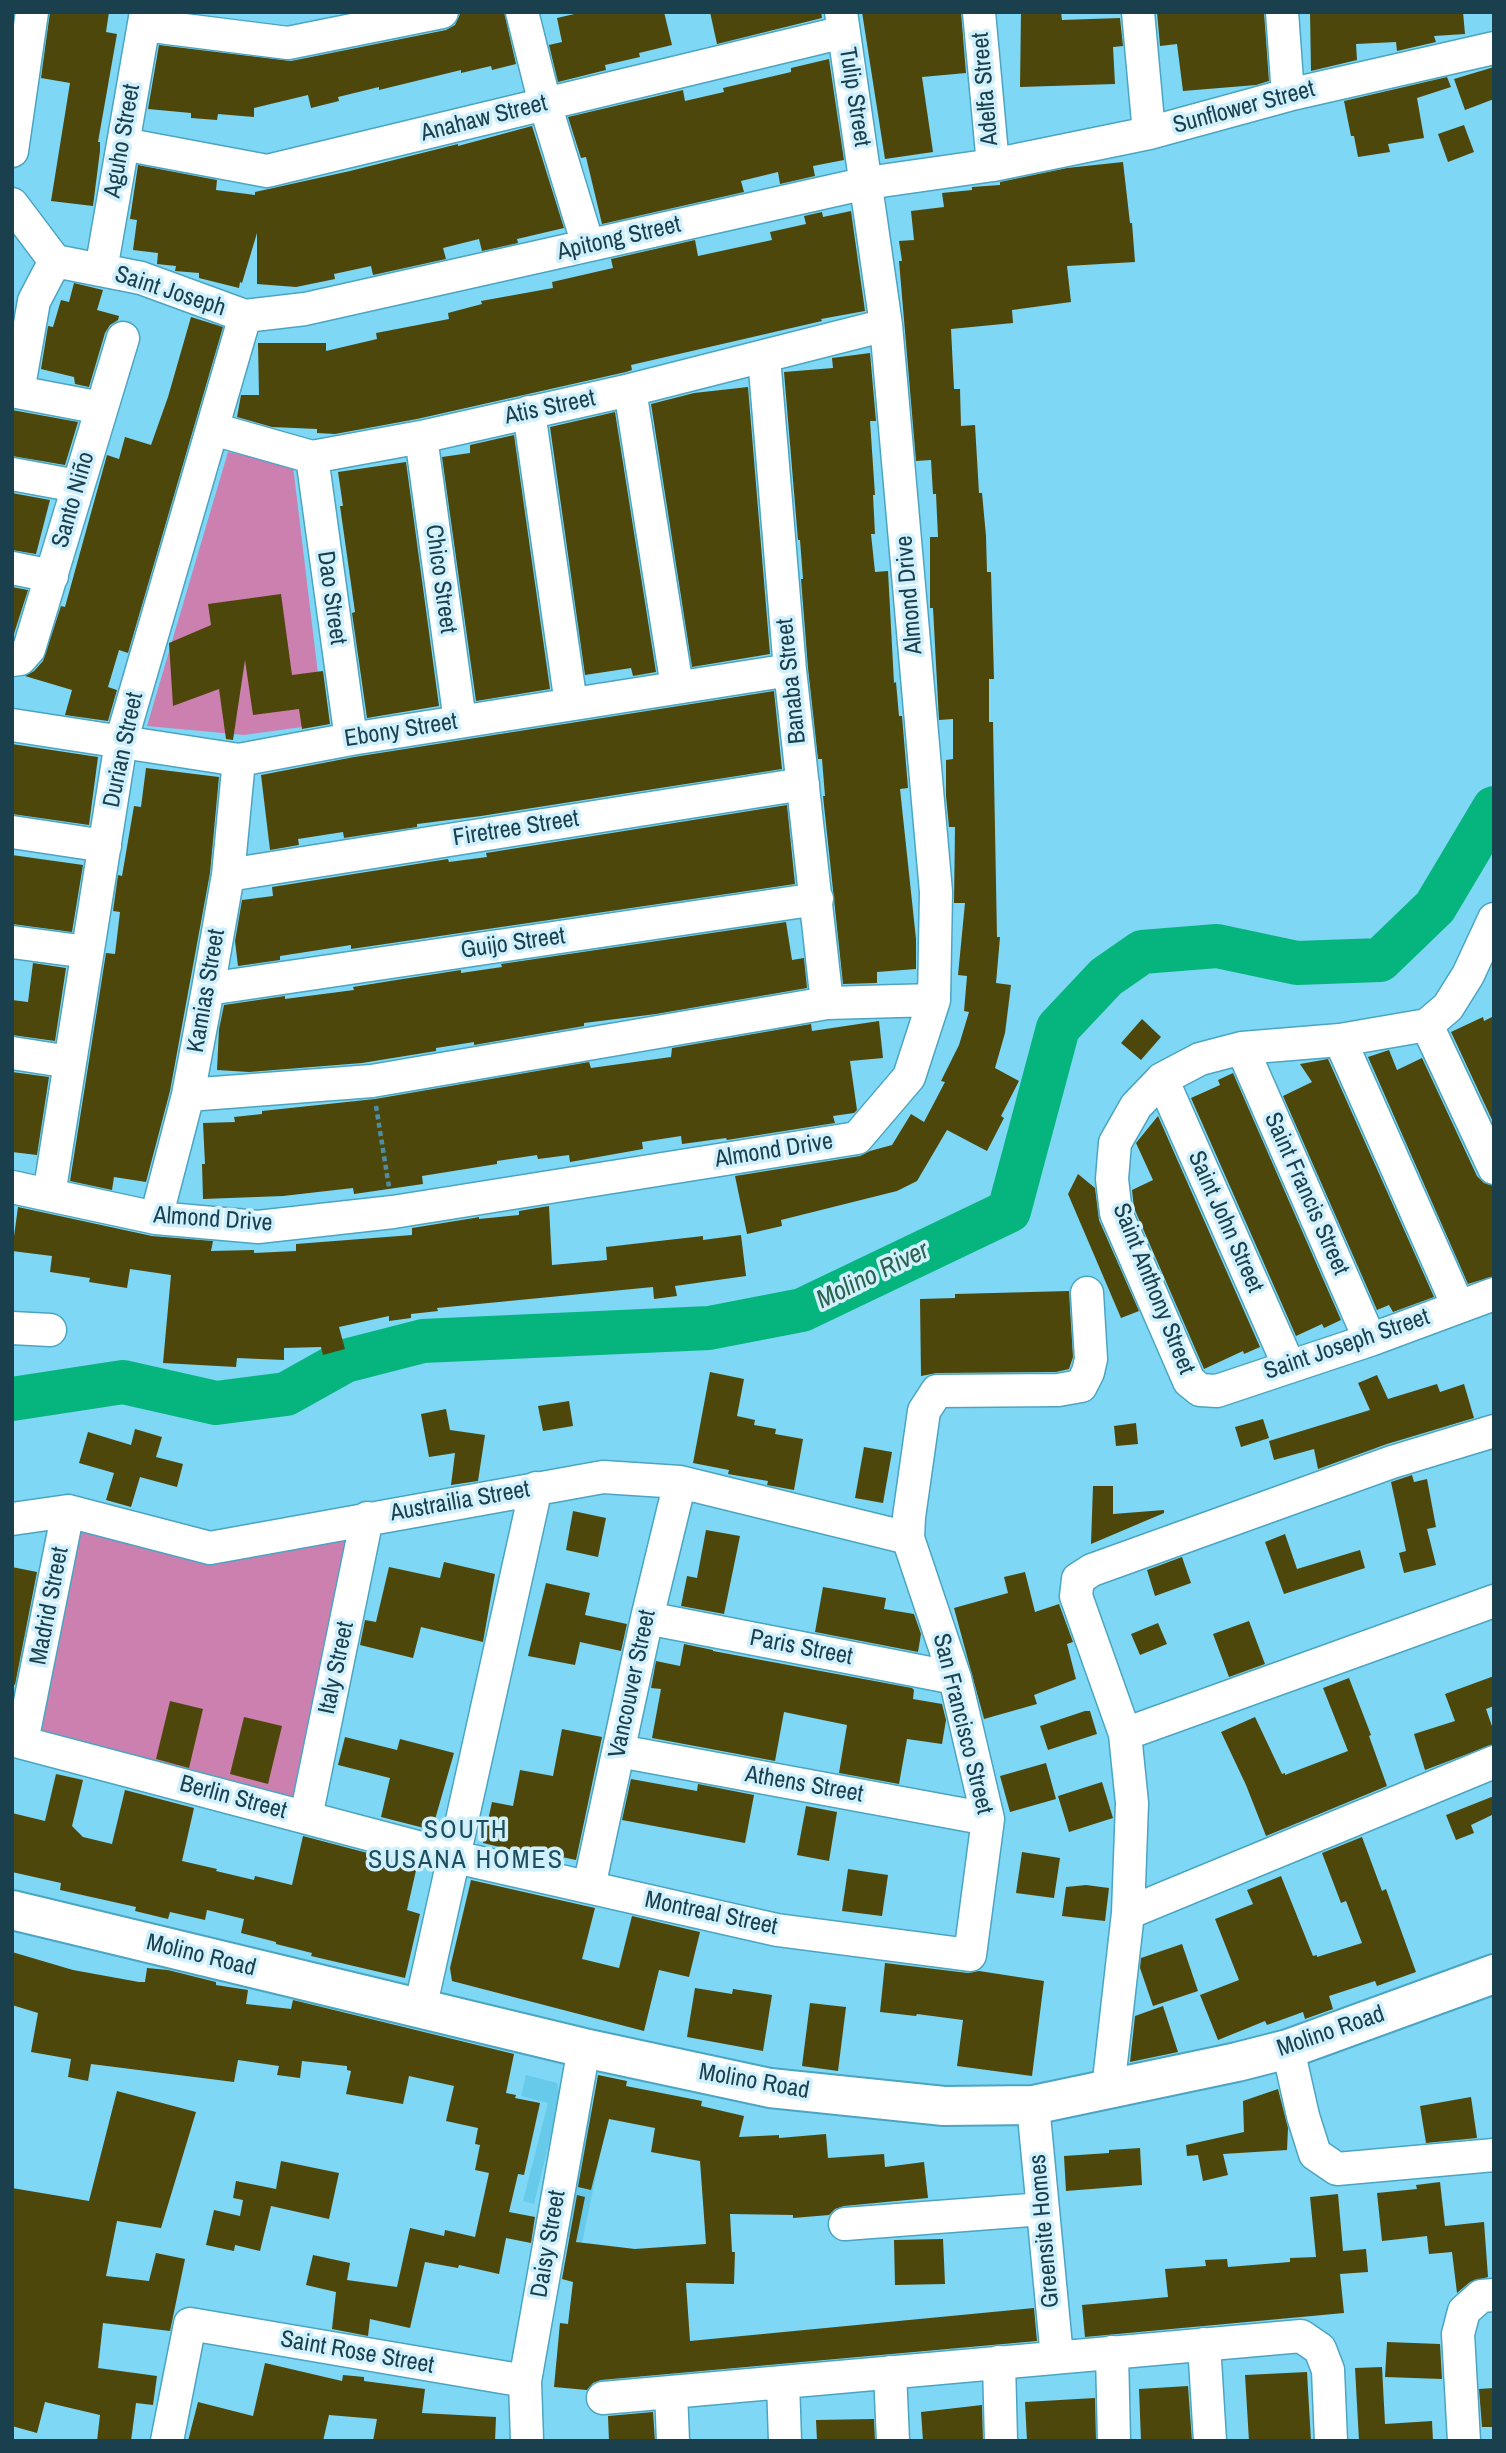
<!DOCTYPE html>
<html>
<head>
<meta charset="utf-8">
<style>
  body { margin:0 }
  #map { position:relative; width:1506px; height:2453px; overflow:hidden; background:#7ed7f5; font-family:"Archivo Narrow",sans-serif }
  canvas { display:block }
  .frame { position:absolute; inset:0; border:14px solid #1b404d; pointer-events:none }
</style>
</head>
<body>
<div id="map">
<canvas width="1506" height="2453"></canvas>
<div class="frame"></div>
</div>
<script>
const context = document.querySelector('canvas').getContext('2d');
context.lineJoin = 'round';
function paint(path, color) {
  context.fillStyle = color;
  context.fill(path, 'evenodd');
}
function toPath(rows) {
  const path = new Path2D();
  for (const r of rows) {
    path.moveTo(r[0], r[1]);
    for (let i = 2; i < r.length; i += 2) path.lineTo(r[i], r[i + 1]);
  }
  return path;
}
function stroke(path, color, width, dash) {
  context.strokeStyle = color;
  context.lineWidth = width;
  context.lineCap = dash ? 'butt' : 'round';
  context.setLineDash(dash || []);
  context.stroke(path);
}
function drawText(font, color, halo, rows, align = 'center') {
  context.font = font + ' "Archivo Narrow",sans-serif';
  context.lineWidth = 7;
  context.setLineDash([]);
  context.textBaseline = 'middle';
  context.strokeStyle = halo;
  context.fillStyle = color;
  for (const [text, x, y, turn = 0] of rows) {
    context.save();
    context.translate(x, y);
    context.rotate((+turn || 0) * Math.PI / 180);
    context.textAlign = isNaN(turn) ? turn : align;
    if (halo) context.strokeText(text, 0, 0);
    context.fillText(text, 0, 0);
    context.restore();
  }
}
paint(toPath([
  [526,2075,557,2083,560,2099,534,2204,523,2201,548,2103,521,2096],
  [607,2095,608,2117,582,2243,564,2235,590,2112]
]), '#68caeb');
paint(toPath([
  [228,452,293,466,324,724,244,735,147,726],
  [75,1526,209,1558,359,1536,300,1799,32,1737]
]), '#cc80b0');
stroke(toPath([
  [12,1399,123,1382,216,1403,286,1394,345,1361,423,1341,709,1328,802,1310,1009,1211,1058,1028,1106,977,1142,952,1217,946,1297,963,1380,960,1435,907,1494,808]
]), '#06b57d', 44);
paint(toPath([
  [50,12,109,12,106,32,117,34,98,142,100,142,100,151,93,206,51,201,70,83,41,78],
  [467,12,504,12,516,64,492,70,491,66,461,73,461,70,379,90,379,87,338,97,339,101,311,108,308,95,254,108,254,117,218,114,217,120,191,118,191,113,148,109,159,45,291,61,446,30,455,25,460,14],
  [583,12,664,12,672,45,639,53,640,57,605,65,606,70,558,82,549,45,562,42,557,18],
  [710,12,821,12,822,18,717,44],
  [862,12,961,12,966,73,922,77,933,152,885,159],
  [1021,12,1061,12,1062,20,1120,18,1123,46,1113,47,1115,84,1020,87],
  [1157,12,1264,12,1269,81,1256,85,1183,91,1177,44,1160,46],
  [1310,12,1463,12,1465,34,1434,36,1436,42,1397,51,1396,42,1356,44,1357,60,1311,71],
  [829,59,844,160,813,166,815,176,780,184,778,172,741,181,744,192,602,224,586,157,581,158,568,117,683,90,685,101,724,92,723,88,791,72,791,68],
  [1494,67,1494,99,1465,110,1454,79],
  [1447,77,1451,87,1417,98,1424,138,1388,144,1390,152,1358,157,1354,136,1351,136,1344,101],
  [1464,125,1474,152,1448,162,1438,134],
  [532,126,564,228,517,239,518,243,482,251,479,239,443,248,446,259,373,275,371,266,334,274,335,279,296,287,257,284,257,233,242,283,240,282,239,288,199,278,199,273,175,271,176,266,157,264,158,253,133,250,137,220,130,219,138,165,217,180,216,190,255,195,255,192,350,171,458,144,458,146],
  [1123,162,1130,223,1132,223,1135,262,1067,266,1071,302,1012,310,1013,323,951,329,954,389,960,389,961,426,975,425,979,493,982,493,986,536,987,572,991,572,994,679,989,679,989,722,993,722,997,937,1000,937,996,983,1011,985,1005,1033,995,1068,1019,1081,1001,1116,1004,1118,987,1151,947,1130,917,1181,897,1191,781,1220,782,1226,747,1234,735,1176,860,1156,870,1151,892,1145,911,1114,924,1122,945,1082,941,1081,959,1045,969,1012,964,1011,967,976,958,975,965,903,954,903,955,827,949,827,946,796,946,760,953,759,953,719,939,720,933,608,930,608,930,537,938,537,936,494,933,494,931,460,916,461,899,261,902,261,899,241,914,240,911,211,944,207,942,193,972,190,972,187,1000,185,1000,182,1067,168],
  [851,211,865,311,821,319,822,321,631,365,632,370,626,372,417,419,335,434,317,433,317,429,272,427,237,417,241,395,259,395,258,343,326,343,326,351,377,339,376,333,449,319,448,313,482,304,481,301,553,288,552,282,613,268,611,259,695,240,698,256,772,240,770,232,806,224,804,216,822,212,823,217],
  [74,283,103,290,97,310,119,316,118,320,110,325,105,333,89,387,75,384,74,377,41,369,48,326,53,327,61,300,69,302],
  [191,317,223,327,128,653,119,650,108,687,117,690,108,721,65,715,72,690,25,676,34,671,43,661,61,606,65,607,107,455,119,459,125,437,151,445,168,397],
  [870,353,876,421,870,421,875,495,873,495,875,534,871,534,875,572,888,571,894,683,896,682,899,716,902,716,908,788,900,789,916,939,916,969,877,972,877,983,843,984,823,796,825,796,822,759,818,759,808,668,801,579,803,579,800,540,798,540,784,372,833,368,832,358],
  [748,387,770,654,692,667,651,404,694,393],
  [12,410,78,422,65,465,12,456],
  [615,412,656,672,633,676,631,668,585,675,550,427],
  [514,435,550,689,476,701,442,457,470,453,470,445],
  [406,462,439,706,367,718,352,613,355,612,340,506,343,506,338,472],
  [12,493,50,500,36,554,12,550],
  [12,587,28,590,12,640],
  [281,594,292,675,323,671,330,724,302,729,299,709,253,715,245,660,233,740,226,739,219,689,173,706,169,643,211,625,208,604],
  [774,691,782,769,481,816,417,824,417,827,344,838,343,832,298,839,299,845,270,850,261,775,354,757],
  [12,744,98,757,89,825,12,814],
  [146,768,219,777,210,873,170,1091,146,1182,114,1177,112,1190,70,1181,106,953,115,954,120,912,113,911,118,875,122,876,134,806,141,807],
  [787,805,795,884,351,949,351,945,280,956,280,960,238,966,235,941,242,900,273,896,272,887,448,859,449,862,487,857,486,853],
  [12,855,83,865,72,932,12,924],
  [786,922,792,960,804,958,807,988,656,1014,584,1023,584,1026,474,1045,474,1042,436,1048,436,1051,362,1063,249,1072,217,1070,219,1029,224,1005,285,996,285,999,354,990,353,987,390,981,461,970,461,973,502,967,501,964],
  [33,963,66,968,55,1041,12,1035,12,1000,28,1002],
  [1494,1016,1494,1124,1451,1032,1483,1017,1484,1021],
  [1142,1019,1161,1037,1141,1060,1121,1043],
  [879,1021,883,1058,850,1061,857,1110,854,1113,833,1116,835,1123,727,1140,726,1138,682,1144,681,1136,642,1142,643,1149,570,1162,569,1155,538,1159,537,1155,497,1161,497,1164,422,1176,423,1184,354,1194,353,1188,283,1196,203,1199,202,1164,205,1164,203,1123,235,1122,234,1117,262,1114,262,1111,375,1099,589,1062,591,1068,671,1057,672,1048,811,1024,812,1031],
  [1389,1050,1397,1070,1422,1058,1477,1176,1484,1183,1494,1186,1494,1276,1468,1284,1368,1057],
  [1328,1059,1434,1297,1393,1312,1389,1305,1377,1310,1283,1096,1312,1082,1300,1064],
  [12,1072,49,1077,37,1155,12,1152],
  [1233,1073,1341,1320,1324,1328,1322,1324,1296,1336,1191,1098,1220,1085,1218,1080],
  [1158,1116,1260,1347,1244,1354,1243,1351,1204,1369,1134,1208,1132,1190,1153,1180,1136,1143],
  [1078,1174,1095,1188,1099,1220,1139,1311,1121,1318,1068,1194],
  [549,1206,552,1265,607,1260,606,1247,703,1236,703,1240,741,1235,746,1276,675,1286,677,1296,654,1299,653,1287,437,1308,438,1311,411,1314,411,1318,389,1321,389,1316,339,1327,345,1349,323,1355,321,1347,284,1348,284,1360,237,1358,236,1367,163,1363,171,1275,130,1269,127,1288,89,1282,90,1278,50,1272,52,1256,12,1251,18,1207,152,1236,213,1241,211,1251,254,1250,254,1253,296,1251,296,1244,412,1235,412,1228,474,1218,479,1217,479,1219,519,1215,519,1211],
  [1069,1291,1073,1357,1069,1369,1056,1372,937,1373,921,1376,920,1299,955,1298,955,1294],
  [710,1372,744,1379,737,1416,755,1420,754,1425,776,1429,775,1434,803,1439,794,1490,767,1485,768,1481,728,1474,729,1470,693,1463],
  [1377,1375,1388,1399,1437,1384,1440,1392,1464,1384,1474,1418,1387,1444,1318,1469,1314,1449,1274,1460,1269,1441,1370,1410,1358,1383],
  [569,1401,573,1426,543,1431,538,1406],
  [446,1409,450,1430,485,1435,478,1481,451,1485,455,1453,429,1457,421,1414],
  [1263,1419,1269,1438,1241,1447,1235,1427],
  [1136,1423,1138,1444,1116,1446,1114,1426],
  [135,1429,162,1437,156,1457,183,1464,177,1487,140,1477,131,1507,106,1500,114,1473,79,1463,88,1432,131,1445],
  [864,1447,892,1452,883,1503,855,1498],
  [1412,1475,1414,1482,1427,1479,1436,1527,1427,1529,1436,1565,1404,1573,1399,1553,1406,1551,1391,1482],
  [1093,1486,1113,1486,1113,1514,1164,1510,1164,1513,1091,1544],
  [573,1511,606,1518,598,1557,566,1550],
  [706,1530,740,1536,724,1614,681,1606,687,1576,697,1578],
  [1285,1534,1297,1569,1360,1550,1365,1568,1284,1594,1265,1542],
  [1182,1557,1191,1583,1155,1596,1147,1570],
  [444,1562,495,1574,483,1642,421,1627,413,1658,360,1645,365,1620,376,1622,389,1567,440,1578],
  [12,1567,37,1572,15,1685,12,1684],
  [1025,1572,1035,1612,1059,1604,1073,1642,1067,1644,1076,1679,1034,1695,1037,1704,984,1719,954,1608,1008,1593,1004,1577],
  [546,1583,590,1593,585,1615,627,1624,621,1651,580,1642,575,1665,528,1656],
  [823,1587,886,1598,884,1609,914,1614,921,1634,918,1652,815,1632],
  [1249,1621,1265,1664,1229,1677,1213,1634],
  [1158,1623,1167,1644,1140,1655,1131,1634],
  [684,1644,713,1650,713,1651,912,1688,914,1690,913,1699,942,1704,946,1720,942,1744,907,1739,899,1784,839,1773,847,1725,784,1712,775,1761,652,1738,661,1689,651,1688,656,1661,680,1666],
  [1494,1676,1494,1706,1486,1709,1494,1732,1494,1744,1425,1770,1414,1734,1455,1721,1445,1694],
  [1349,1678,1371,1735,1369,1736,1387,1786,1266,1836,1246,1785,1221,1732,1255,1717,1282,1774,1285,1773,1285,1775,1348,1751,1323,1688],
  [170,1701,203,1709,189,1768,156,1759],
  [1085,1711,1090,1711,1097,1734,1048,1750,1040,1726],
  [244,1717,282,1726,268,1784,230,1774],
  [562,1729,602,1737,576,1860,529,1850,529,1854,483,1843,492,1802,513,1806,520,1770,553,1776],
  [345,1737,397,1750,400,1739,454,1753,432,1830,381,1817,390,1778,338,1765],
  [1046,1763,1056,1799,1010,1812,1000,1776],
  [56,1774,83,1780,72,1826,83,1837,112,1844,125,1790,194,1808,182,1861,217,1869,216,1871,254,1880,255,1876,292,1885,303,1836,417,1866,407,1910,420,1914,405,1978,311,1956,312,1953,276,1944,276,1942,241,1933,244,1919,207,1910,205,1920,170,1912,168,1919,135,1911,136,1907,60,1890,61,1883,12,1872,12,1813,45,1821],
  [631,1779,697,1791,698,1784,754,1795,745,1843,622,1820],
  [1102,1782,1113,1818,1069,1832,1058,1796],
  [1494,1796,1494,1814,1471,1825,1474,1833,1456,1840,1446,1815],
  [806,1806,837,1812,829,1861,797,1855],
  [1362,1837,1382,1891,1386,1889,1416,1972,1377,1986,1375,1981,1329,1996,1333,2009,1305,2019,1303,2012,1267,2025,1265,2021,1218,2040,1200,1995,1239,1980,1215,1919,1253,1904,1247,1890,1281,1876,1313,1956,1317,1955,1317,1957,1362,1943,1346,1901,1341,1903,1322,1853],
  [1022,1852,1060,1858,1054,1898,1016,1893],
  [848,1869,888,1875,882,1916,842,1911],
  [471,1880,595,1908,582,1959,619,1968,632,1916,700,1932,689,1977,659,1970,644,2031,452,1981,450,1968],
  [1086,1885,1109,1888,1105,1921,1062,1916,1066,1887],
  [1182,1944,1198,1991,1153,2006,1140,1968,1141,1958],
  [12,1952,73,1970,139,1982,145,1982,147,1968,168,1970,216,1982,216,1985,248,1990,246,2004,291,2009,293,2000,514,2054,506,2093,516,2095,515,2098,540,2103,524,2175,518,2174,509,2212,535,2217,531,2243,506,2238,499,2274,459,2265,458,2268,425,2262,410,2328,370,2319,368,2336,332,2329,336,2292,306,2285,313,2255,350,2263,347,2280,397,2287,410,2228,444,2236,445,2230,475,2237,489,2173,475,2170,480,2145,475,2144,478,2128,446,2121,454,2086,409,2076,403,2104,375,2099,346,2094,351,2071,347,2070,347,2066,302,2061,300,2078,277,2075,279,2066,238,2060,234,2082,91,2064,88,2081,68,2077,71,2059,31,2052,38,2013,12,2005],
  [885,1963,968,1973,979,1971,1044,1981,1032,2076,957,2066,963,2020,917,2014,916,2016,880,2012],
  [695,1988,732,1994,733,1989,772,1995,763,2051,687,2037],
  [810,2003,846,2007,838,2071,802,2066],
  [1163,2006,1178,2052,1130,2062,1135,2016],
  [598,2075,627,2081,626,2086,702,2101,701,2106,744,2116,739,2137,779,2135,779,2138,826,2134,828,2158,884,2154,885,2167,924,2162,928,2198,844,2206,835,2209,829,2215,793,2218,793,2215,730,2214,732,2252,735,2252,734,2284,686,2283,690,2341,1034,2308,1037,2341,601,2380,593,2383,587,2390,554,2387,560,2323,568,2324,573,2282,562,2279,577,2195,585,2197,576,2242,635,2249,706,2244,700,2161,651,2152,655,2128,609,2119,591,2190,578,2187],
  [1278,2089,1288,2128,1287,2150,1223,2154,1228,2175,1203,2181,1198,2155,1187,2156,1186,2145,1244,2132,1243,2101],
  [117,2091,196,2112,161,2228,117,2221,106,2276,149,2281,156,2253,185,2259,170,2331,103,2323,98,2368,157,2376,153,2405,136,2403,131,2441,97,2441,100,2415,45,2402,37,2433,12,2426,12,2188,89,2201],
  [1471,2097,1477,2138,1426,2143,1420,2106],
  [1140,2148,1142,2185,1066,2191,1064,2156,1109,2153,1109,2150],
  [281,2161,339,2173,329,2219,271,2206,260,2251,235,2245,234,2251,206,2245,214,2210,240,2216,243,2200,233,2198,236,2181,276,2189],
  [1440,2182,1445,2226,1484,2222,1488,2277,1470,2282,1457,2293,1452,2252,1429,2254,1427,2236,1382,2241,1377,2193,1417,2189,1416,2185],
  [1338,2194,1343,2251,1366,2249,1368,2272,1340,2274,1344,2313,1085,2337,1082,2305,1168,2297,1165,2269,1206,2266,1205,2260,1227,2259,1228,2267,1290,2262,1290,2258,1316,2257,1310,2197],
  [943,2239,945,2284,895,2285,894,2240],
  [1387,2342,1440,2344,1442,2379,1385,2377],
  [265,2363,342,2381,343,2375,364,2377,364,2381,425,2389,422,2413,496,2417,495,2441,373,2441,377,2419,329,2415,323,2441,188,2441,198,2402,253,2416],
  [1382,2367,1385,2424,1432,2421,1433,2441,1359,2441,1355,2368],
  [1307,2372,1311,2441,1249,2441,1245,2375],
  [1188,2386,1192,2441,1141,2441,1139,2389],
  [1494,2388,1494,2427,1482,2427,1479,2389],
  [1095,2398,1096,2441,1027,2441,1025,2402],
  [982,2405,983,2441,923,2441,921,2412],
  [653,2412,655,2441,609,2441,608,2416],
  [874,2419,875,2441,817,2441,816,2420]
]), '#4e470b');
const minor = toPath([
  [522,12,545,104,588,245],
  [979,12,993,165],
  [1138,12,1149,133],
  [1282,12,1288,95],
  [144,25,288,43,442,12],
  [123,144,267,171,844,32],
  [12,151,32,12],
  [12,204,55,261,141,278,245,316,305,309,867,183,993,165,1149,133,1288,95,1494,48],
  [101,270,146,12],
  [764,357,790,670,827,1003],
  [630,390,677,687],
  [12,391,101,408],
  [18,392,34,301,55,261],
  [529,412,571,704],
  [213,429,312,457,421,437,630,390,886,325],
  [421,437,460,721],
  [312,457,351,739],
  [12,474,77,486],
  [12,568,52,576],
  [12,660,20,659,29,649,123,338],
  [12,725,239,760,351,739,790,670],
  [12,832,105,846],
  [228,875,803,784],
  [1494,919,1468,975,1448,1007,1427,1025,1340,1040,1242,1048,1200,1059,1162,1079,1136,1106,1115,1143,1112,1179,1116,1213,1189,1381,1200,1390,1217,1391,1370,1340,1494,1294],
  [12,942,87,952],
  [208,989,817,899],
  [1427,1025,1494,1168],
  [1340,1040,1458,1306],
  [1242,1048,1370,1340],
  [12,1053,70,1062],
  [1162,1079,1289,1366],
  [188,1095,372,1081,827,1003,934,1000],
  [12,1187,156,1218,258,1227,393,1212,857,1138,909,1077,934,1000,936,892,886,325,841,12],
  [49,1195,121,742,245,316],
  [156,1218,188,1095,208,989,228,875,239,760],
  [12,1328,50,1330],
  [12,1519,68,1511,210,1548,603,1477,680,1482,908,1538],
  [647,1618,955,1678],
  [1125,1734,1494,1601],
  [12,1740,455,1857,777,1930,970,1955,988,1819,955,1678,908,1538,909,1517,924,1411,937,1391,1058,1390,1081,1386,1088,1372,1091,1359,1087,1293],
  [22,1742,68,1511],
  [619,1751,988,1819],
  [306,1817,367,1518],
  [589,1887,647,1618,680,1482],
  [1128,1913,1494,1762],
  [420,2009,536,1488],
  [1288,2049,1303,2116,1315,2154,1337,2169,1494,2155],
  [1108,2089,1128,1913,1132,1803,1125,1734,1076,1596,1078,1579,1092,1570,1392,1462,1494,1431],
  [1033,2105,1057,2357],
  [845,2224,1043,2209],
  [1204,2344,1210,2441],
  [1112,2352,1114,2441],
  [999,2362,1001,2441],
  [890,2372,893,2441],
  [783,2382,785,2441],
  [671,2392,673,2441],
  [603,2398,1301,2336,1320,2349,1328,2370,1331,2441],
  [167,2441,190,2324,525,2381],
  [527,2441,525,2381,584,2048],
  [1464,2441,1458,2334,1464,2311,1481,2296,1494,2295]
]);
const major = toPath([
  [12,1910,584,2048,770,2088,944,2106,1033,2105,1237,2062,1288,2049,1494,1974]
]);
stroke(minor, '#4ba5c2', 35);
stroke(major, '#4ba5c2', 42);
stroke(toPath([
  [376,1106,389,1187]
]), '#4e8ea4', 4.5, [5, 3.5]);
stroke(minor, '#fff', 32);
stroke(major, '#fff', 38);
drawText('24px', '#1b404d', '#cff0fc', [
  ["Adelfa Street",986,89,-95],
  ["Tulip Street",854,97,81],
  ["Sunflower Street",1244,108,-15],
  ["Anahaw Street",484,119,-14],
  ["Aguho Street",123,141,-80],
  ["Apitong Street",619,239,-13],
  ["Saint Joseph",170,292,18],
  ["Atis Street",550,408,-12],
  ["Santo Niño",74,500,-74],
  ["Chico Street",440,579,82],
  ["Almond Drive",910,595,-95],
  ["Dao Street",331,598,82],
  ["Banaba Street",792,681,-96],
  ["Ebony Street",401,731,-9],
  ["Durian Street",124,750,-78],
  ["Firetree Street",516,829,-9],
  ["Guijo Street",513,944,-8],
  ["Kamias Street",207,991,-80],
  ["Almond Drive",774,1151,-9],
  ["Saint Francis Street",1306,1194,66],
  ["Almond Drive",213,1220,4],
  ["Saint John Street",1225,1222,66],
  ["Saint Anthony Street",1153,1289,68],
  ["Saint Joseph Street",1347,1345,-19],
  ["Austrailia Street",460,1502,-10],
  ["Madrid Street",50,1606,-79],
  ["Paris Street",801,1648,11],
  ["Italy Street",337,1668,-78],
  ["Vancouver Street",633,1684,-78],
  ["San Francisco Street",962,1724,76],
  ["Athens Street",804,1785,10],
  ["Berlin Street",233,1798,15],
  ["Montreal Street",711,1914,12],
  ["Molino Road",201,1956,14],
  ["Molino Road",1331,2032,-19],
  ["Molino Road",754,2082,10],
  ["Greensite Homes",1045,2231,-95],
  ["Daisy Street",549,2244,-80],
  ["Saint Rose Street",357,2353,10]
]);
drawText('italic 26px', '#2b6249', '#cff0fc', [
  ["Molino River",873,1276,-26]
]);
context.letterSpacing = '2px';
drawText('26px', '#1e4e5d', '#cff0fc', [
  ["SOUTH",466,1831],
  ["SUSANA HOMES",466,1861]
]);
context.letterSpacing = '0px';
</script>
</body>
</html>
